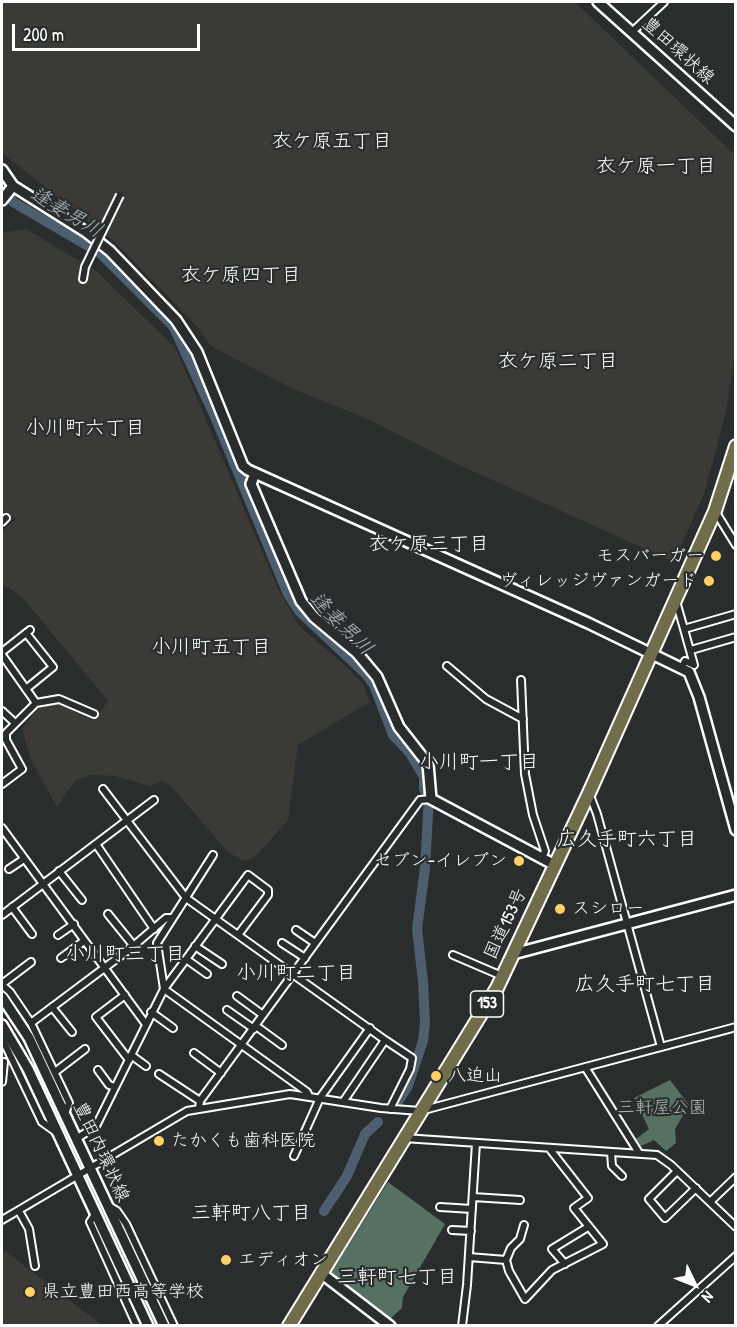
<!DOCTYPE html>
<html>
<head>
<meta charset="utf-8">
<style>
  body { margin:0 }
  #map { position:relative; width:737px; height:1327px; overflow:hidden; background:#2a2d2e; font-family:"Patrick Hand",sans-serif }
  canvas { display:block }
  .frame { position:absolute; inset:0; border:3px solid #fff; pointer-events:none }
  .north { position:absolute; left:665px; top:1255px; width:60px; height:60px; -webkit-text-stroke:4px #2a2d2e; paint-order:stroke; rotate:133deg; font-size:16px; font-weight:700; line-height:24px; text-align:center; color:#fff }
  .north::after { content:''; display:block; margin:auto; width:21px; height:27px; background:#fff; clip-path:polygon(50% 0,100% 100%,50% 72%,0 100%) }
  .scale { position:absolute; left:12px; top:24px; width:188px; height:27px; box-sizing:border-box; border:3px solid #fff; border-top:0; padding-left:8px; font-size:18px; line-height:21px; white-space:nowrap; color:#fff; -webkit-text-stroke:4px #2a2d2e; paint-order:stroke }
</style>
</head>
<body>
<div id="map">
<canvas width="737" height="1327"></canvas>
<div class="frame"></div>
<div class="north">N</div>
<div class="scale">200 m</div>
</div>
<script>
const context = document.querySelector('canvas').getContext('2d');
context.lineJoin = 'round';
function paint(path, color) {
  context.fillStyle = color;
  context.fill(path, 'evenodd');
}
function toPath(rows) {
  const path = new Path2D();
  for (const r of rows) {
    path.moveTo(r[0], r[1]);
    for (let i = 2; i < r.length; i += 2) path.lineTo(r[i], r[i + 1]);
  }
  return path;
}
function stroke(path, color, width, dash) {
  context.strokeStyle = color;
  context.lineWidth = width;
  context.lineCap = dash ? 'butt' : 'round';
  context.setLineDash(dash || []);
  context.stroke(path);
}
function drawText(font, color, halo, rows, align = 'center') {
  context.font = font + ' "Patrick Hand","Klee One",sans-serif';
  context.lineWidth = 4.5;
  context.setLineDash([]);
  context.textBaseline = 'middle';
  context.strokeStyle = halo;
  context.fillStyle = color;
  for (const [text, x, y, turn = 0] of rows) {
    context.save();
    context.translate(x, y);
    context.rotate((+turn || 0) * Math.PI / 180);
    context.textAlign = isNaN(turn) ? turn : align;
    if (halo) context.strokeText(text, 0, 0);
    context.fillText(text, 0, 0);
    context.restore();
  }
}
paint(toPath([
  [2,2,575,2,735,155,735,354,726,411,705,491,674,562,455,463,370,420,293,389,211,346,195,324,115,242,2,153],
  [26,229,96,271,175,347,279,591,299,626,349,669,364,686,370,702,298,745,288,820,254,858,242,861,226,850,171,786,162,781,150,786,115,776,91,775,75,781,57,807,30,758,22,729,41,704,67,702,98,715,108,701,24,599,10,588,2,586,2,531,16,519,2,510,2,233],
  [2,1251,6,1252,102,1325,2,1325]
]), '#3b3a37');
paint(toPath([
  [670,1080,689,1105,675,1129,676,1143,666,1151,654,1140,641,1146,636,1139,649,1129,634,1098],
  [388,1182,445,1224,403,1297,402,1308,389,1320,329,1276]
]), '#567161');
stroke(toPath([
  [2,184,13,202,100,253,173,326,216,419,288,594,299,611,366,674,374,685,393,735,410,753,424,777,424,789,429,797,425,868,417,929,423,982,425,1023,423,1041,408,1086,397,1103],
  [324,1211,347,1176,365,1134,378,1122]
]), '#4d5f6f', 10);
const street = toPath([
  [632,32,664,2],
  [83,279,85,267],
  [715,511,736,545],
  [2,522,6,518],
  [676,601,684,629,736,614],
  [26,633,53,667,26,689],
  [691,650,736,637],
  [2,652,30,630],
  [2,655,36,703,6,733,6,740,22,769,2,784],
  [447,666,486,699,523,719],
  [682,667,685,661,694,665,684,629],
  [521,680,525,774,533,815,545,851,542,858],
  [36,703,59,699,94,714],
  [2,711,15,723],
  [103,789,186,898,385,1040,343,1102],
  [589,793,597,814,661,1047],
  [2,828,145,1023],
  [96,844,154,929],
  [213,855,157,943,164,989,307,1092,309,1096],
  [9,869,24,859],
  [59,871,82,900],
  [12,907,32,934],
  [108,914,133,945],
  [2,915,154,800],
  [296,930,315,943],
  [58,935,74,924],
  [282,943,305,958],
  [195,946,222,964],
  [453,955,502,976],
  [61,958,84,941],
  [186,959,207,974],
  [2,984,31,962],
  [2,985,10,992,31,1023,69,1103,65,1114],
  [125,995,96,1017,129,1060],
  [237,996,263,1015],
  [52,1007,72,1032],
  [227,1010,254,1029],
  [151,1012,173,1028],
  [31,1023,131,948,166,918,171,918],
  [256,1026,282,1045],
  [2,1038,42,1122,56,1132],
  [385,1040,412,1058,410,1069,390,1109],
  [194,1053,221,1073],
  [131,1055,146,1066],
  [585,1067,639,1153],
  [98,1070,109,1085,115,1087],
  [55,1072,85,1049],
  [159,1074,200,1101],
  [2,1082,4,1062],
  [199,1108,200,1101,420,800,431,799],
  [404,1138,657,1155,671,1165,736,1227],
  [76,1139,96,1126,164,989,248,875,268,890,268,895,238,935],
  [611,1152,612,1166,622,1176],
  [294,1156,320,1098,370,1028],
  [677,1171,649,1199,665,1218,696,1188],
  [473,1197,520,1200],
  [710,1202,736,1177],
  [109,1206,117,1211,126,1224,174,1326],
  [440,1207,472,1209],
  [19,1211,29,1229,35,1266],
  [95,1214,90,1222,137,1326],
  [2,1220,187,1111,290,1094,381,1108,420,1111,736,1027],
  [524,1225,520,1239,511,1248,506,1260,509,1271,525,1299,552,1270,603,1244,574,1208,588,1198,549,1148],
  [452,1230,471,1231],
  [469,1257,506,1260],
  [565,1264,552,1249,588,1227],
  [462,1326,467,1285,476,1143],
  [658,1326,736,1256]
]);
const secondary = toPath([
  [598,2,736,126],
  [2,170,13,186,86,232,110,251,176,320,197,352,243,466,248,470,588,623,689,672,699,697,736,830],
  [2,200,13,186],
  [255,473,251,484,301,601,314,617,357,653,377,677,399,727,428,764,431,799,553,864],
  [513,954,736,895],
  [2,997,29,1038,164,1326],
  [2,1025,28,1069,148,1326],
  [321,1273,390,1326]
]);
const highway = toPath([
  [289,1326,497,988,589,793,715,511,736,446]
]);
stroke(street, '#fff', 10);
stroke(secondary, '#fff', 14);
stroke(highway, '#fff', 16);
stroke(street, '#2a2d2e', 6);
stroke(secondary, '#2a2d2e', 9);
stroke(highway, '#716d4b', 12);
const streetBridge = toPath([
  [85,267,120,195]
]);
stroke(streetBridge, '#fff', 10, []);
stroke(streetBridge, '#2a2d2e', 6);
for (const [x, y, r, color] of [
  [716,556,6,"#ffd166"],
  [709,581,6,"#ffd166"],
  [519,861,6,"#ffd166"],
  [560,909,6,"#ffd166"],
  [436,1076,6,"#ffd166"],
  [159,1141,6,"#ffd166"],
  [226,1260,6,"#ffd166"],
  [30,1292,6,"#ffd166"]
]) {
  const dot = new Path2D();
  dot.arc(x, y, r, 0, 2 * Math.PI);
  context.fillStyle = color;
  context.fill(dot);
  stroke(dot, '#2a2d2e', 2);
}
for (const [x, y, w] of [
  [487,1004,33]
]) {
  const box = new Path2D();
  box.roundRect(x - w / 2, y - 13, w, 26, 4.5);
  context.fillStyle = '#2a2d2e';
  context.fill(box);
  stroke(box, '#fff', 1.5);
}
drawText('bold 16px', '#fff', null, [
  ["153",487,1004]
]);
drawText('18px', '#fff', '#2a2d2e', [
  ["豊田環状線",678,51,42],
  ["国道153号",506,924,-65],
  ["豊田内環状線",101,1152,65]
]);
drawText('18px', '#fff', '#2a2d2e', [
  ["モスバーガー",704,556,"right"],
  ["ヴィレッジヴァンガード",697,581,"right"],
  ["セブン-イレブン",507,861,"right"],
  ["スシロー",572,909],
  ["八迫山",448,1076],
  ["たかくも歯科医院",171,1141],
  ["エディオン",238,1260],
  ["県立豊田西高等学校",42,1292]
], 'left');
drawText('18px', '#aab8b0', '#2a2d2e', [
  ["三軒屋公園",662,1108]
]);
drawText('20px', '#fff', '#2a2d2e', [
  ["衣ケ原五丁目",332,142],
  ["衣ケ原一丁目",656,167],
  ["衣ケ原四丁目",241,276],
  ["衣ケ原二丁目",558,362],
  ["小川町六丁目",85,429],
  ["衣ケ原三丁目",429,545],
  ["小川町五丁目",211,648],
  ["小川町一丁目",479,763],
  ["広久手町六丁目",627,840],
  ["小川町三丁目",125,955],
  ["小川町二丁目",296,974],
  ["広久手町七丁目",645,985],
  ["三軒町八丁目",251,1214],
  ["三軒町七丁目",397,1278]
]);
drawText('italic 20px', '#afb7be', '#2a2d2e', [
  ["逢妻男川",66,213,31],
  ["逢妻男川",341,624,45]
]);
</script>
</body>
</html>
